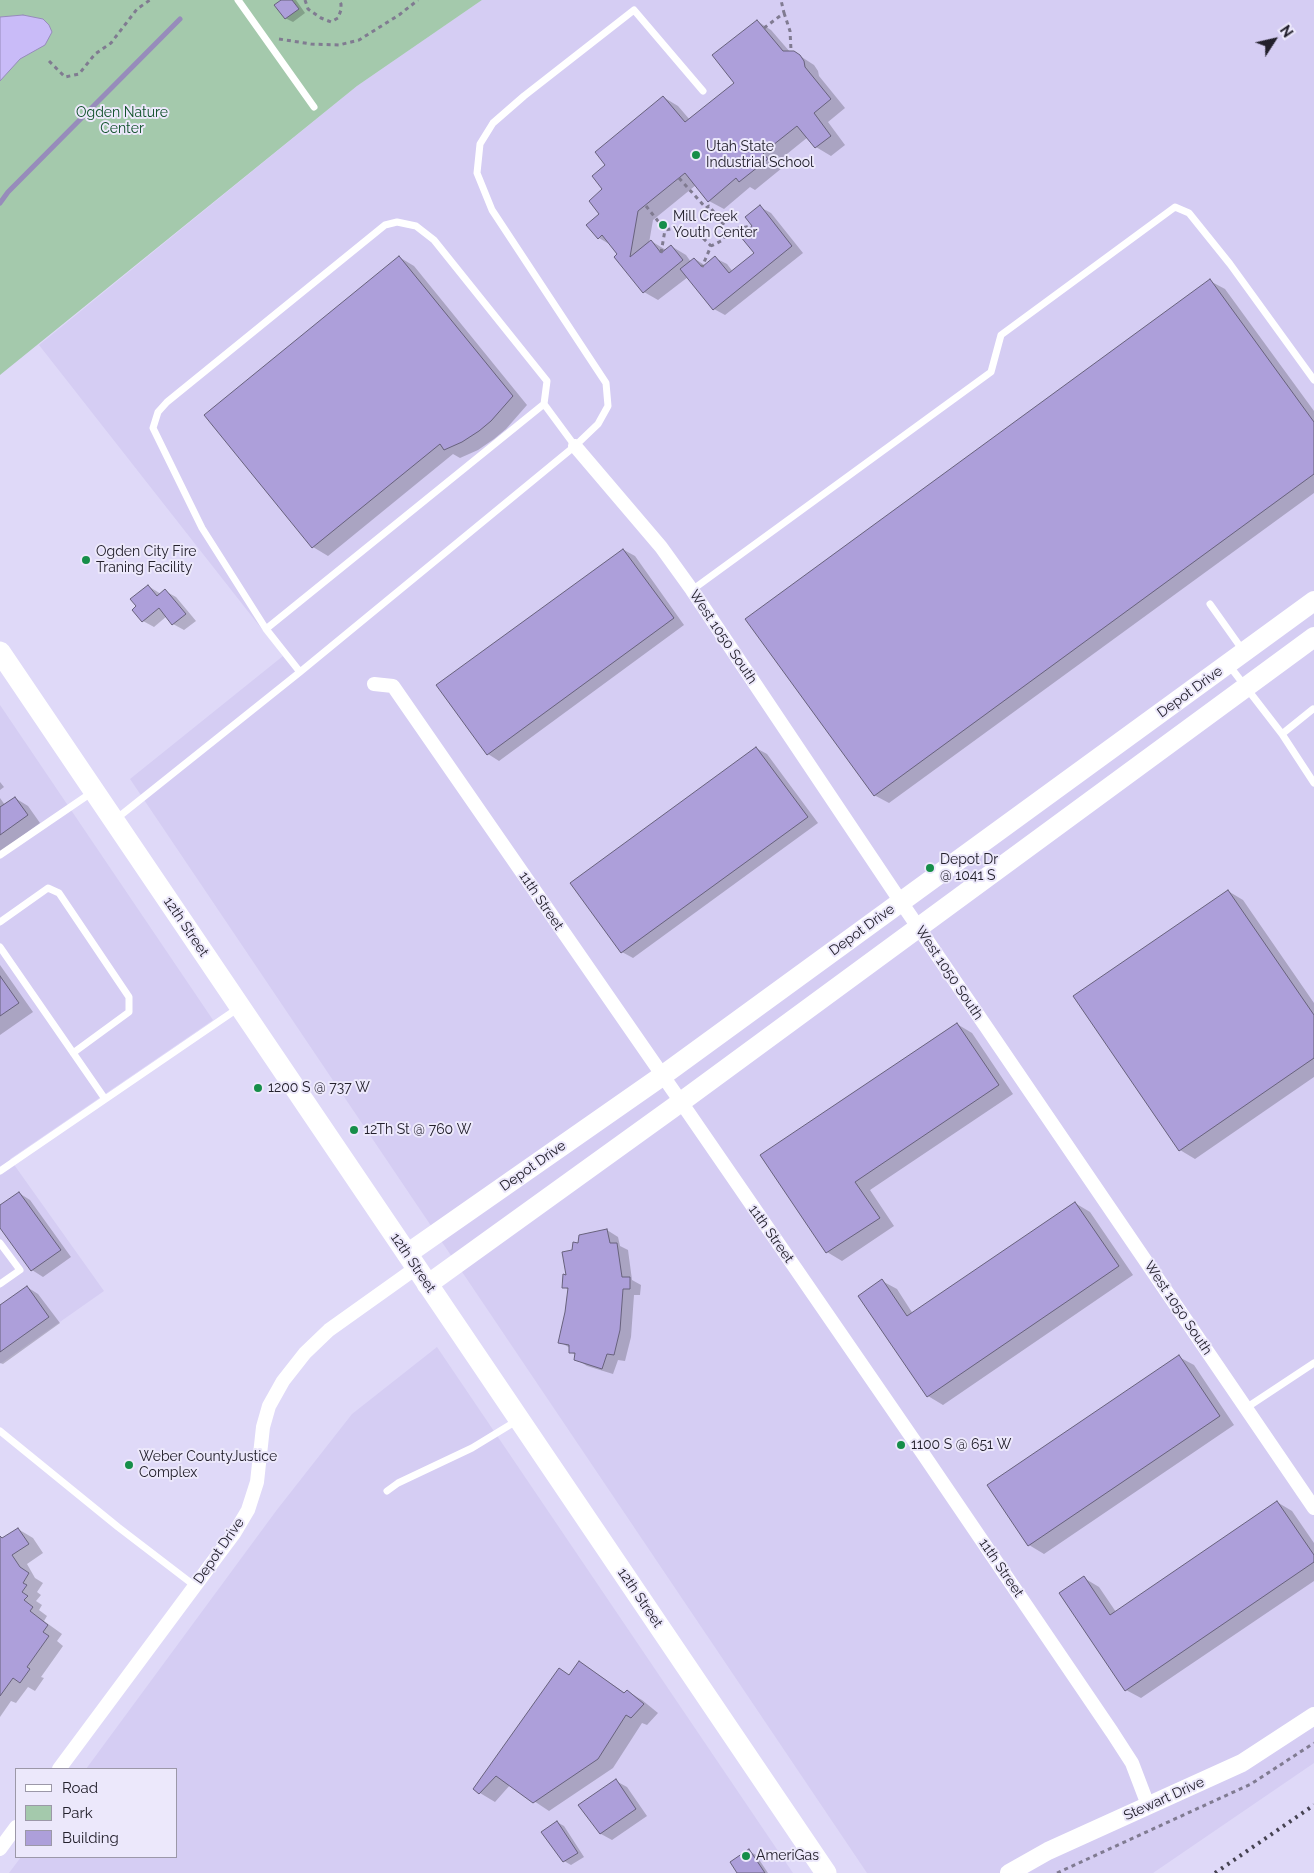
<!DOCTYPE html>
<html>
<head>
<meta charset="utf-8">
<style>
  body { margin:0 }
  #map { position:relative; width:1314px; height:1873px; overflow:hidden; background:#dfd9f8; font-family:Raleway,sans-serif }
  canvas { display:block }
  .legend { position:absolute; left:15px; top:1768px; width:162px; height:90px; box-sizing:border-box; background:#ece8fb; border:1px solid #9c98a8; margin:0; padding:6px 9px; list-style:none; font-size:15px; color:#23202c }
  .legend li { display:flex; align-items:center; gap:10px; height:25px }
  .legend b { width:25px; border:1px solid #9c98a8 }
  .north { position:absolute; left:1249px; top:15px; width:50px; height:50px; -webkit-text-stroke:4px #ece8fb; paint-order:stroke; rotate:55deg; font-size:14px; font-weight:700; line-height:20px; text-align:center; color:#23202c }
  .north::after { content:''; display:block; margin:auto; width:18px; height:22px; background:#23202c; clip-path:polygon(50% 0,100% 100%,50% 72%,0 100%) }
</style>
</head>
<body>
<div id="map">
<canvas width="1314" height="1873"></canvas>
<ul class="legend">
<li><b style="height:6px;background:#fff"></b>Road</li>
<li><b style="height:14px;background:#a4c9ac"></b>Park</li>
<li><b style="height:14px;background:#ad9fda"></b>Building</li>
</ul>
<div class="north">N</div>
</div>
<script>
const context = document.querySelector('canvas').getContext('2d');
context.lineJoin = 'round';
function paint(path, color) {
  context.fillStyle = color;
  context.fill(path, 'evenodd');
}
function toPath(rows) {
  const path = new Path2D();
  for (const r of rows) {
    path.moveTo(r[0], r[1]);
    for (let i = 2; i < r.length; i += 2) path.lineTo(r[i], r[i + 1]);
  }
  return path;
}
function stroke(path, color, width, dash) {
  context.strokeStyle = color;
  context.lineWidth = width;
  context.lineCap = dash ? 'butt' : 'round';
  context.setLineDash(dash || []);
  context.stroke(path);
}
function drawText(font, color, halo, rows, align = 'center') {
  context.font = font + ' Raleway,sans-serif';
  context.lineWidth = 4;
  context.setLineDash([]);
  context.textBaseline = 'middle';
  context.strokeStyle = halo;
  context.fillStyle = color;
  for (const [text, x, y, turn = 0] of rows) {
    context.save();
    context.translate(x, y);
    context.rotate((+turn || 0) * Math.PI / 180);
    context.textAlign = isNaN(turn) ? turn : align;
    if (halo) context.strokeText(text, 0, 0);
    context.fillText(text, 0, 0);
    context.restore();
  }
}
paint(toPath([
  [482,0,1314,0,1314,1763,1153,1873,867,1873,130,779,283,656,39,345,357,86],
  [0,705,213,1020,10,1159,104,1291,0,1364],
  [437,1347,793,1873,9,1873,21,1857,176,1857,176,1769,86,1769,276,1511,352,1414]
]), '#d5cdf3');
paint(toPath([
  [0,0,482,0,357,86,0,375]
]), '#a4c9ac');
const water = toPath([
  [23,15,43,19,49,25,52,32,45,45,20,59,0,81,0,17,23,15]
]);
paint(water, '#c9bbf8');
stroke(water, '#978cbb', 1);
paint(toPath([
  [283,0,296,0,305,13,293,22,285,18],
  [757,21,771,30,790,52,794,52,814,65,818,71,819,76,845,108,828,122,845,145,831,156,816,147,808,137,777,162,782,168,755,190,750,187,724,209,709,201,696,185,653,220,649,243,651,241,666,250,671,246,686,255,691,262,695,259,706,266,715,258,727,264,733,272,755,253,754,226,760,207,771,213,803,253,725,315,714,309,688,277,658,300,644,292,611,245,599,238,607,165,663,97,678,106,690,120,736,83],
  [399,257,414,266,527,405,506,429,494,439,478,450,460,458,453,454,328,556,313,547],
  [1210,281,1225,289,1314,411,1314,493,889,803,874,795],
  [624,550,635,556,684,625,499,761,488,754],
  [148,586,161,594,165,591,176,597,196,621,184,630,173,624,167,616,154,627,143,621],
  [756,748,767,754,818,823,633,958,622,952],
  [0,782,4,787,0,790],
  [0,798,5,805,15,798,28,806,40,823,0,852],
  [1228,891,1243,900,1314,1003,1314,1077,1195,1159,1180,1150],
  [0,965,33,1012,0,1035],
  [957,1024,972,1033,1013,1094,870,1190,894,1226,842,1261,827,1252,762,1155],
  [19,1193,30,1200,71,1257,43,1277,32,1270,0,1225,0,1207],
  [1075,1203,1090,1212,1133,1275,943,1405,928,1396,882,1281,897,1289,913,1314],
  [607,1230,618,1237,620,1246,628,1250,632,1280,641,1285,640,1295,634,1295,631,1337,625,1361,618,1360,613,1374,587,1366,576,1359,576,1355,570,1352,570,1348,560,1342,569,1290,564,1287,574,1251,580,1244],
  [27,1287,38,1294,60,1323,3,1364,0,1363,0,1307],
  [1179,1357,1194,1365,1234,1425,1044,1554,1029,1545,989,1486],
  [1277,1502,1292,1511,1314,1543,1314,1581,1141,1698,1126,1690,1084,1578,1099,1587,1116,1612],
  [18,1529,33,1538,43,1553,27,1564,35,1578,43,1583,37,1592,41,1595,36,1601,42,1605,39,1610,47,1616,44,1621,62,1634,57,1641,63,1646,41,1677,44,1678,35,1691,28,1687,16,1703,11,1701,0,1717,0,1541],
  [579,1662,625,1693,627,1691,642,1700,658,1713,647,1725,642,1723,613,1768,549,1811,510,1785,495,1802,480,1793,475,1789,570,1676],
  [616,1781,627,1787,647,1816,612,1840,601,1834,580,1806],
  [557,1822,564,1826,584,1857,571,1865,564,1861],
  [749,1851,756,1855,768,1873,738,1873]
]), '#0003');
stroke(toPath([
  [0,203,8,192,180,19]
]), '#978cbb', 5);
const building = toPath([
  [281,0,292,0,299,9,285,19,274,5,281,0],
  [757,20,783,51,794,51,800,55,804,61,805,67,831,99,814,113,831,136,815,148,797,126,763,153,768,159,739,182,736,178,708,202,685,173,638,211,630,257,651,240,661,253,671,245,683,260,643,293,614,257,617,254,602,235,598,239,586,225,599,214,589,201,602,189,592,176,605,165,595,152,663,96,685,122,734,83,712,55,757,20],
  [760,205,792,246,713,310,680,269,694,258,702,267,715,256,729,273,754,253,740,236,752,226,745,217,760,205],
  [399,256,513,396,491,421,479,431,462,442,444,450,440,444,312,548,204,415,399,256],
  [1210,279,1314,422,1314,474,874,796,745,619,1210,279],
  [623,549,674,618,487,755,436,685,623,549],
  [148,585,157,596,165,589,186,614,172,625,159,608,142,622,132,610,136,606,130,599,148,585],
  [756,747,808,817,621,953,570,883,756,747],
  [15,797,28,815,0,835,0,807,15,797],
  [1228,890,1314,1015,1314,1058,1179,1151,1073,996,1228,890],
  [0,976,19,1003,0,1016,0,976],
  [957,1023,999,1085,855,1182,880,1218,826,1253,760,1155,957,1023],
  [19,1192,61,1250,31,1271,0,1228,0,1205,19,1192],
  [1075,1202,1119,1266,927,1397,858,1296,882,1279,907,1316,1075,1202],
  [607,1229,610,1243,617,1243,622,1277,630,1277,630,1289,623,1289,620,1330,614,1355,607,1354,602,1369,574,1360,575,1353,569,1353,569,1345,558,1343,565,1312,568,1288,562,1288,563,1274,566,1275,562,1252,572,1250,573,1242,578,1243,579,1235,607,1229],
  [27,1286,49,1317,0,1352,0,1305,27,1286],
  [1179,1355,1220,1416,1028,1546,987,1485,1179,1355],
  [1277,1501,1314,1555,1314,1562,1125,1691,1059,1593,1084,1576,1110,1615,1277,1501],
  [18,1528,29,1544,12,1555,20,1567,29,1573,23,1583,27,1585,22,1592,28,1596,24,1600,33,1607,30,1611,48,1625,43,1632,49,1636,27,1667,30,1669,20,1683,13,1678,0,1696,0,1536,2,1538,18,1528],
  [579,1661,624,1693,627,1690,644,1704,631,1718,626,1715,598,1759,533,1803,496,1776,479,1794,473,1789,559,1668,569,1675,579,1661],
  [616,1779,636,1809,600,1834,578,1805,616,1779],
  [557,1821,578,1853,563,1862,541,1832,557,1821],
  [749,1849,765,1873,737,1873,730,1862,749,1849]
]);
paint(building, '#ad9fda');
stroke(building, '#68627d', 1);
stroke(toPath([
  [305,0,308,9,321,18,331,22,338,18,341,10,341,4,338,0],
  [784,13,790,31,791,50],
  [764,28,784,13,781,0],
  [279,39,311,44,339,45,359,40,399,15,418,0],
  [49,61,65,77,79,74,95,54,111,43,137,9,150,0],
  [679,178,706,208,709,206,728,230,723,240,711,246,702,267],
  [646,206,665,230,676,228,697,232,711,246],
  [728,230,752,226],
  [661,253,665,230],
  [1057,1873,1251,1784,1314,1743]
]), '#807b91', 3, [4, 4]);
stroke(toPath([
  [238,0,314,107],
  [692,590,991,372,1001,335,1175,207,1189,213,1230,264,1314,380],
  [1210,604,1244,652],
  [266,629,544,404,575,446],
  [1228,664,1282,734,1313,709],
  [300,672,266,629,202,528,153,428,158,412,167,402,385,225,397,222,416,226,434,240,547,381,544,404],
  [1282,734,1314,783],
  [116,819,300,672,575,446,598,424,608,406,606,383,492,210,477,173,480,144,493,123,524,96,634,10,703,91],
  [0,855,91,793],
  [0,922,48,888,59,893,129,997,129,1012,73,1053],
  [0,947,105,1099],
  [0,1171,237,1009],
  [0,1243,20,1270,0,1284],
  [1246,1408,1314,1363],
  [0,1431,118,1527,195,1586],
  [387,1491,398,1483,472,1448,518,1420]
]), '#fff', 7);
stroke(toPath([
  [575,446,661,547,692,590,901,902,1314,1508],
  [374,684,393,686,681,1102,915,1442,1112,1732,1132,1763,1148,1805],
  [59,1769,235,1532,248,1510,257,1482,263,1427,269,1406,283,1381,305,1353,329,1330,416,1268],
  [0,1849,16,1827]
]), '#fff', 14);
stroke(toPath([
  [1009,1873,1048,1851,1242,1763,1314,1716]
]), '#fff', 18);
stroke(toPath([
  [407,1254,662,1076,1314,601],
  [427,1285,681,1102,1314,637]
]), '#fff', 20);
stroke(toPath([
  [0,652,826,1873]
]), '#fff', 21);
stroke(toPath([
  [1215,1873,1314,1805]
]), '#454251', 4, [2.5, 5]);
for (const [x, y, r, color] of [
  [696,155,5,"#168e49"],
  [663,225,5,"#168e49"],
  [86,560,5,"#168e49"],
  [930,868,5,"#168e49"],
  [258,1088,5,"#168e49"],
  [354,1130,5,"#168e49"],
  [901,1445,5,"#168e49"],
  [129,1465,5,"#168e49"],
  [746,1856,5,"#168e49"]
]) {
  const dot = new Path2D();
  dot.arc(x, y, r, 0, 2 * Math.PI);
  context.fillStyle = color;
  context.fill(dot);
  stroke(dot, '#ece8fb', 2);
}
drawText('14px', '#0d4f27', '#ece8fb', [
  ["Ogden Nature",122,113],
  ["Center",122,129]
]);
drawText('14px', '#23202c', '#ece8fb', [
  ["Utah State",706,147],
  ["Industrial School",706,163],
  ["Mill Creek",673,217],
  ["Youth Center",673,233],
  ["Ogden City Fire",96,552],
  ["Traning Facility",96,568],
  ["Depot Dr",940,860],
  ["@ 1041 S",940,876],
  ["1200 S @ 737 W",268,1088],
  ["12Th St @ 760 W",364,1130],
  ["1100 S @ 651 W",911,1445],
  ["Weber CountyJustice",139,1457],
  ["Complex",139,1473],
  ["AmeriGas",756,1856]
], 'left');
drawText('14px', '#23202c', '#ece8fb', [
  ["West 1050 South",723,637,56],
  ["Depot Drive",1190,692,-36],
  ["11th Street",541,901,56],
  ["12th Street",186,927,56],
  ["Depot Drive",862,930,-36],
  ["West 1050 South",949,973,56],
  ["Depot Drive",533,1166,-35],
  ["11th Street",771,1234,55],
  ["12th Street",413,1263,56],
  ["West 1050 South",1178,1308,56],
  ["Depot Drive",219,1551,-55],
  ["11th Street",1001,1568,56],
  ["12th Street",640,1598,56],
  ["Stewart Drive",1164,1799,-24]
]);
</script>
</body>
</html>
